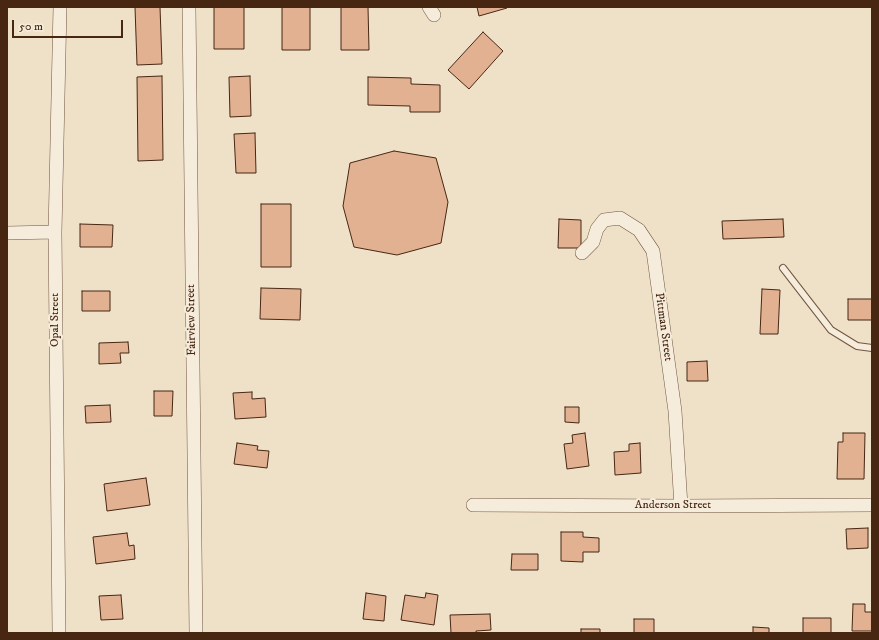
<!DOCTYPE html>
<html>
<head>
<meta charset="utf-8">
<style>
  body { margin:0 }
  #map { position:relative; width:879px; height:640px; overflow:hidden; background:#efe1c8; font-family:"IM FELL DW Pica",serif }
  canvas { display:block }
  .frame { position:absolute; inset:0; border:8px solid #472612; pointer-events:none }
  .scale { position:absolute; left:12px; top:20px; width:111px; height:18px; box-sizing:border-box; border:2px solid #472612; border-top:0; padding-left:5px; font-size:12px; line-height:14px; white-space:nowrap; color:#472612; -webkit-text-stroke:3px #f5ecdb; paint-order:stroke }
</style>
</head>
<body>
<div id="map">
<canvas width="879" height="640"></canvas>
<div class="frame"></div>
<div class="scale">50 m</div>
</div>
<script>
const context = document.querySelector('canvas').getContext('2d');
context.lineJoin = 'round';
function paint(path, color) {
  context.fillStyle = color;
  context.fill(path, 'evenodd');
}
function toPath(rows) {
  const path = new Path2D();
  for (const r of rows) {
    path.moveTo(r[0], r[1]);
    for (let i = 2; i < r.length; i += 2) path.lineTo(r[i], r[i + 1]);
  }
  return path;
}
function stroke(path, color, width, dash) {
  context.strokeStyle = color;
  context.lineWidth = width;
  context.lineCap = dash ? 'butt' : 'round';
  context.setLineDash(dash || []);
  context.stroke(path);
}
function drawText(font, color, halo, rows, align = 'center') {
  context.font = font + ' "IM FELL DW Pica",serif';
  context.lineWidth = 4;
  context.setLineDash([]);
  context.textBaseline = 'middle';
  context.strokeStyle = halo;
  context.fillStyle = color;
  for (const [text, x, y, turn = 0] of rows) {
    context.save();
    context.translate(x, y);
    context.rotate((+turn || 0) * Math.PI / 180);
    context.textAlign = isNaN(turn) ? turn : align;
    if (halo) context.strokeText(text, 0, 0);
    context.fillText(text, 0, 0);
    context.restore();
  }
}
const building = toPath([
  [135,7,160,7,162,64,137,65,135,7],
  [214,7,244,7,244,49,214,49,214,7],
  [282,7,310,7,310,50,282,50,282,7],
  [341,7,368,7,369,50,341,50,341,7],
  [477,7,506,7,507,8,479,16,477,7],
  [483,32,503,51,469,89,448,70,483,32],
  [162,76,163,160,138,161,137,77,162,76],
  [250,76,251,116,230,117,229,77,250,76],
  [368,77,411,78,411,84,440,85,440,112,410,112,410,106,368,105,368,77],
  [255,133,256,173,236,173,234,134,255,133],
  [394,151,436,158,448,202,441,243,397,255,354,247,343,206,350,163,394,151],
  [261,204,291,204,291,267,261,267,261,204],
  [559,219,581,220,581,248,558,248,559,219],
  [783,219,784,237,723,239,722,221,783,219],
  [80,224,113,225,112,247,80,247,80,224],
  [261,288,301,289,300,320,260,319,261,288],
  [762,289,780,290,778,334,760,334,762,289],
  [82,291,110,291,110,311,82,311,82,291],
  [848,299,872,299,872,320,848,320,848,299],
  [128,342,129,353,120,353,121,363,99,364,99,343,128,342],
  [707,361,708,381,687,381,687,362,707,361],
  [154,391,173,391,172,416,154,416,154,391],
  [252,392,252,399,265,398,266,417,235,419,233,393,252,392],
  [110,405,111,422,86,423,85,406,110,405],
  [565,407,579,407,579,423,565,422,565,407],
  [585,433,589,466,567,469,564,444,573,443,572,435,585,433],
  [843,433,865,433,864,479,837,479,838,442,843,442,843,433],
  [237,443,258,446,257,450,269,451,267,468,234,464,237,443],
  [640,443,641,473,615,475,614,452,629,451,629,444,640,443],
  [146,478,150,505,107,511,104,484,146,478],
  [868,528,868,548,847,549,846,529,868,528],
  [561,532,583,532,583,537,599,538,599,552,583,552,583,562,561,561,561,532],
  [127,533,129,546,134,545,135,559,96,564,93,537,127,533],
  [512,554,538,554,538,570,511,570,512,554],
  [366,593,386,596,384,621,363,619,366,593],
  [426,593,438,595,434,625,401,620,405,595,425,598,426,593],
  [121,595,123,619,101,620,99,596,121,595],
  [853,604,865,604,865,612,872,612,872,631,852,631,853,604],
  [490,614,491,630,476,631,476,633,451,633,450,615,490,614],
  [803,618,831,618,831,633,803,633,803,618],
  [634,619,654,619,654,633,634,633,634,619],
  [753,627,769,628,769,633,753,633,753,627],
  [581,629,600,629,600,633,581,633,581,629]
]);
paint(building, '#e1b192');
stroke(building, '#472612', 1);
const lane = toPath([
  [783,268,831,330,857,346,872,348]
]);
const street = toPath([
  [189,7,196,633],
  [429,7,434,15],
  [7,233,55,232],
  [582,253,593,242,597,229,604,220,620,218,639,230,653,251,675,411,681,506],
  [473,505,681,506,872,505],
  [59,633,55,232,60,7]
]);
stroke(lane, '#715540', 8);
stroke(street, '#715540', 14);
stroke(lane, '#f5ecdb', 6);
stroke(street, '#f5ecdb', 13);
drawText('12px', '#472612', '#f5ecdb', [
  ["Opal Street",56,320,-90],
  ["Fairview Street",192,320,-91],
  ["Pittman Street",663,327,82],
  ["Anderson Street",673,506]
]);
</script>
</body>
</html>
